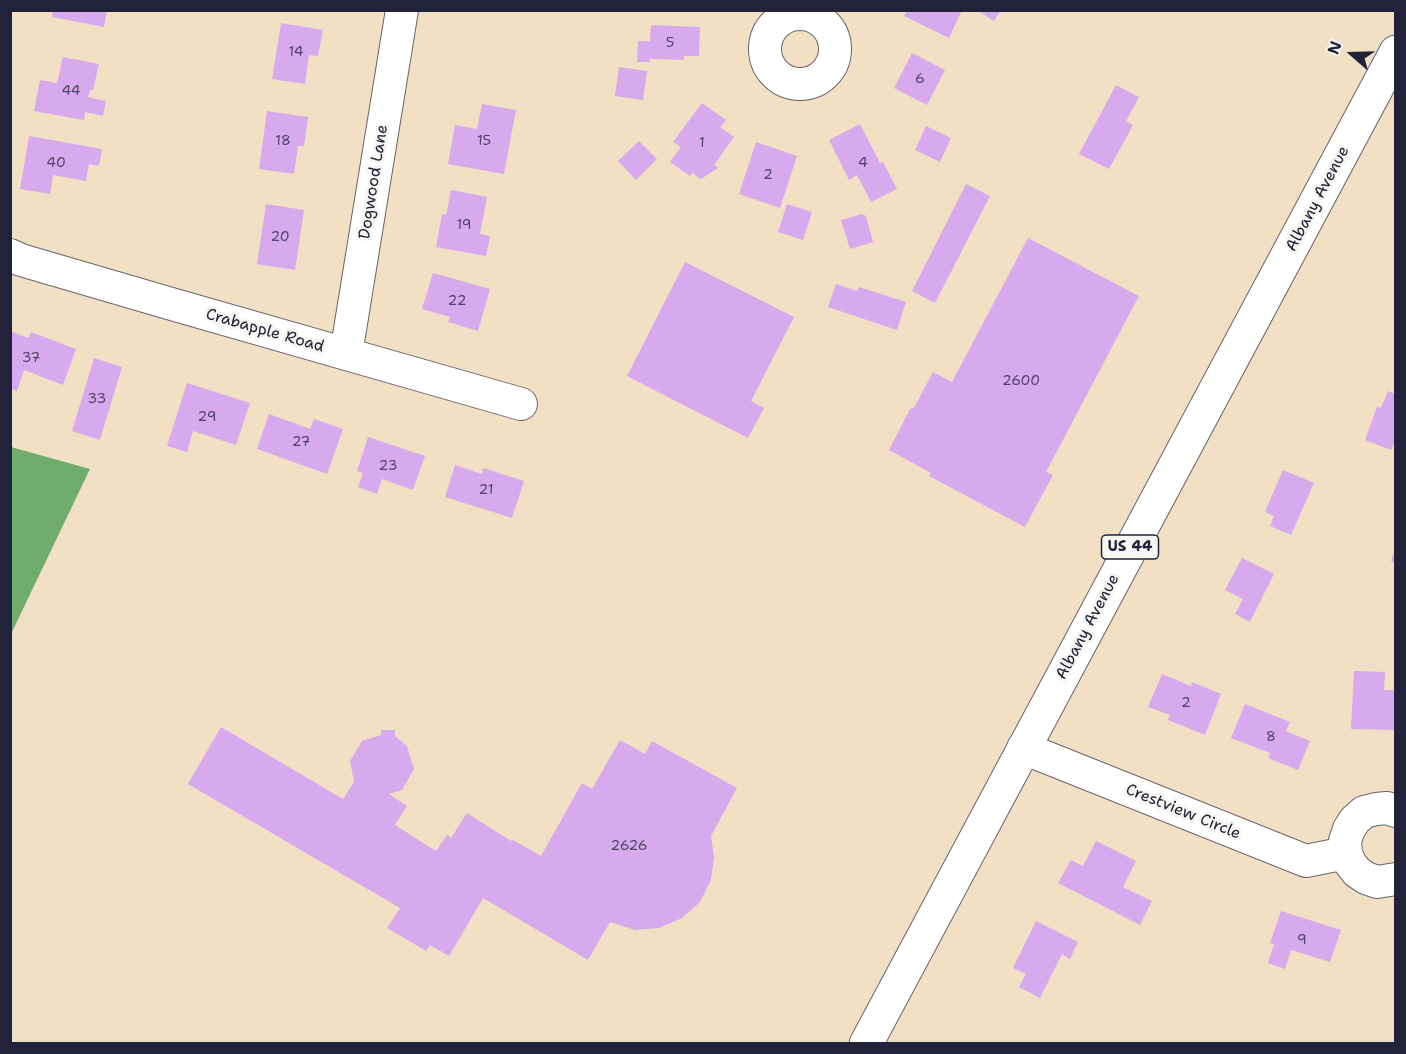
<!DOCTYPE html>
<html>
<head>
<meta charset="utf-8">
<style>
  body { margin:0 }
  #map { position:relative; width:1406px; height:1054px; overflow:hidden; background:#f2e0c5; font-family:"Shantell Sans",sans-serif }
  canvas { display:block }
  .frame { position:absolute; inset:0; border:12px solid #22223b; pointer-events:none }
  .north { position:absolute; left:1322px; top:24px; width:60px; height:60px; -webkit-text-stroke:4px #f6f6f2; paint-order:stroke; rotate:290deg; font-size:16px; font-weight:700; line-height:24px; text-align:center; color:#22223b }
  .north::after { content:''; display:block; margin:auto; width:21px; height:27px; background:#22223b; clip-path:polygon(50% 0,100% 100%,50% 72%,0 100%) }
</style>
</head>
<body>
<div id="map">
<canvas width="1406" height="1054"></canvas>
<div class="frame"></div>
<div class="north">N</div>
</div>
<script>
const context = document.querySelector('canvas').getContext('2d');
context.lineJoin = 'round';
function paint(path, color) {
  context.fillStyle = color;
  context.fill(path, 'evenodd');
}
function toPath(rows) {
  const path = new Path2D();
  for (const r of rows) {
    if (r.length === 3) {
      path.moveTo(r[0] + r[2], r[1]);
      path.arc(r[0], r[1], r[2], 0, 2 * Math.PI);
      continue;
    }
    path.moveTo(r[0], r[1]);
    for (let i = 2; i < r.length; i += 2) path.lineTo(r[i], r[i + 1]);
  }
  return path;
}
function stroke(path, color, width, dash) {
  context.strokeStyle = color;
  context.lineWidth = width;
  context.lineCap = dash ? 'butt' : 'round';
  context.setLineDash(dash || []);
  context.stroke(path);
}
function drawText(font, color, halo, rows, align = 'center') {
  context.font = font + ' "Shantell Sans",sans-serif';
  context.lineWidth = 6;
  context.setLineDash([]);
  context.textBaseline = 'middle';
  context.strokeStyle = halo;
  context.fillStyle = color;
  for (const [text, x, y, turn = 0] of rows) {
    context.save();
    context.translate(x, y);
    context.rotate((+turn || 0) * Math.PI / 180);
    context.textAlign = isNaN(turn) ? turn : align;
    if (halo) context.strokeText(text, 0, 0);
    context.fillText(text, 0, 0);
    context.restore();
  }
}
paint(toPath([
  [11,447,90,469,11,634,10,447]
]), '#6fac6e');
paint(toPath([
  [53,10,107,10,104,27,52,17],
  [907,10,962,10,949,38,904,16],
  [977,10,1001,10,994,21],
  [281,23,323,30,318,56,309,55,305,84,272,79],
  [651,25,700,27,699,56,684,56,684,60,650,59,650,62,637,62,638,41,650,41],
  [912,53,945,70,927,105,894,88],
  [63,57,99,64,93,90,90,90,88,97,106,101,103,116,85,112,84,120,34,111,40,80,57,83],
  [619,67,647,71,643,100,615,96],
  [1116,85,1139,97,1126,121,1133,125,1109,169,1079,154],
  [702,103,726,120,720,127,734,137,714,165,718,168,701,179,692,173,690,176,670,162,681,147,673,142],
  [482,104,516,110,504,174,448,164,455,125,477,129],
  [267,111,308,117,304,146,298,146,294,174,259,169],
  [860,124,880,163,883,162,897,189,871,202,857,175,849,180,829,140],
  [926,126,951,138,940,162,915,150],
  [29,136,102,149,99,166,89,164,86,181,53,175,50,194,20,189],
  [639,141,657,159,636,180,618,161],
  [756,142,797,156,780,208,739,194],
  [966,184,990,196,935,303,912,291],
  [451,190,487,197,480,234,490,236,486,256,436,247,442,214,446,215],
  [266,204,304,210,295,270,257,264],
  [787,204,812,212,803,240,778,232],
  [862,214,866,216,873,242,850,249,841,220],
  [1028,238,1139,296,1046,472,1053,475,1025,527,929,476,931,473,889,450,910,409,914,408,933,372,952,382],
  [685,262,794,317,751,401,764,408,748,438,627,376],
  [433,273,490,289,478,331,448,322,450,317,422,309],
  [836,284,857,291,859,287,906,302,897,330,828,307],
  [10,331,28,338,31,332,76,349,63,385,24,370,17,391,10,388],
  [94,358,122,367,100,440,72,431],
  [187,383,250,403,236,445,193,431,187,452,167,446],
  [1388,391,1396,394,1396,438,1391,450,1365,440,1377,407,1381,408],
  [269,414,310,429,314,419,343,429,327,474,257,449],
  [368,437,425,456,413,490,382,479,377,494,358,487,363,473,357,471],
  [455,465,482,474,483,468,524,481,512,518,445,497],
  [1283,470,1314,483,1291,535,1270,526,1274,516,1265,512],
  [1395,549,1396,549,1396,563,1391,561],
  [1242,558,1274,574,1250,622,1235,614,1243,599,1225,590],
  [1354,671,1385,672,1384,690,1396,690,1396,730,1351,729],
  [1162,674,1191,686,1192,682,1221,694,1205,735,1168,720,1170,715,1148,707],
  [1245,704,1290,722,1286,731,1310,741,1298,770,1268,758,1270,753,1231,738],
  [221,727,343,799,354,782,350,761,362,741,381,735,381,730,395,730,395,736,407,746,414,769,402,790,389,794,407,806,395,825,436,851,447,835,451,838,467,813,511,841,513,840,541,856,582,783,592,789,620,740,645,754,652,741,737,788,711,836,714,857,711,880,700,902,682,918,659,928,635,930,610,922,588,960,483,898,449,956,430,945,426,951,387,928,400,908,188,784],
  [1096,841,1136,861,1123,887,1152,901,1140,925,1058,883,1071,860,1083,866],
  [1281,911,1341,930,1330,962,1291,950,1285,969,1268,963,1274,944,1270,943],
  [1036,921,1078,942,1070,959,1062,954,1040,998,1019,987,1026,974,1013,968]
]), '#d6aaec');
const minor = toPath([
  [800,49,35],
  [10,255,21,260,175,305,521,404],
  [346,354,402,10],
  [1023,748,1306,861,1346,853],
  [1396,811,1387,808,1376,809,1364,812,1355,820,1349,829,1345,841,1346,853,1350,863,1357,872,1366,878,1377,882,1396,879]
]);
const highway = toPath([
  [866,1044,1396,52]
]);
stroke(minor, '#6b646b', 34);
stroke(highway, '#6b646b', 35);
stroke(minor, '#fff', 32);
stroke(highway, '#fff', 33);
drawText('14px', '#4f4467', null, [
  ["5",670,43],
  ["14",296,52],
  ["6",920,79],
  ["44",71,91],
  ["18",283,141],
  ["15",484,141],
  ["1",702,143],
  ["40",56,163],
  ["4",863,163],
  ["2",768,175],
  ["19",464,225],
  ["20",280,237],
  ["22",457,301],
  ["37",31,358],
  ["2600",1021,381],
  ["33",97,399],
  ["29",207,417],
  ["27",301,442],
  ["23",388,466],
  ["21",486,490],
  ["2",1186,703],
  ["8",1271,737],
  ["2626",629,846],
  ["9",1302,940]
]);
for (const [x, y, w] of [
  [1130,547,57]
]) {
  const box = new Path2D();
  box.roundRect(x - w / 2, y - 12, w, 24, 4.5);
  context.fillStyle = '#f6f6f2';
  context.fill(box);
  stroke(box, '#22223b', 1.5);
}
drawText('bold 15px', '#22223b', null, [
  ["US 44",1130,547]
]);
drawText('16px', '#22223b', '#f6f6f2', [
  ["Dogwood Lane",374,182,-81],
  ["Albany Avenue",1318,199,-62],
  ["Crabapple Road",265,331,16],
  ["Albany Avenue",1088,627,-62],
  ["Crestview Circle",1183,812,22]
]);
</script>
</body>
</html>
